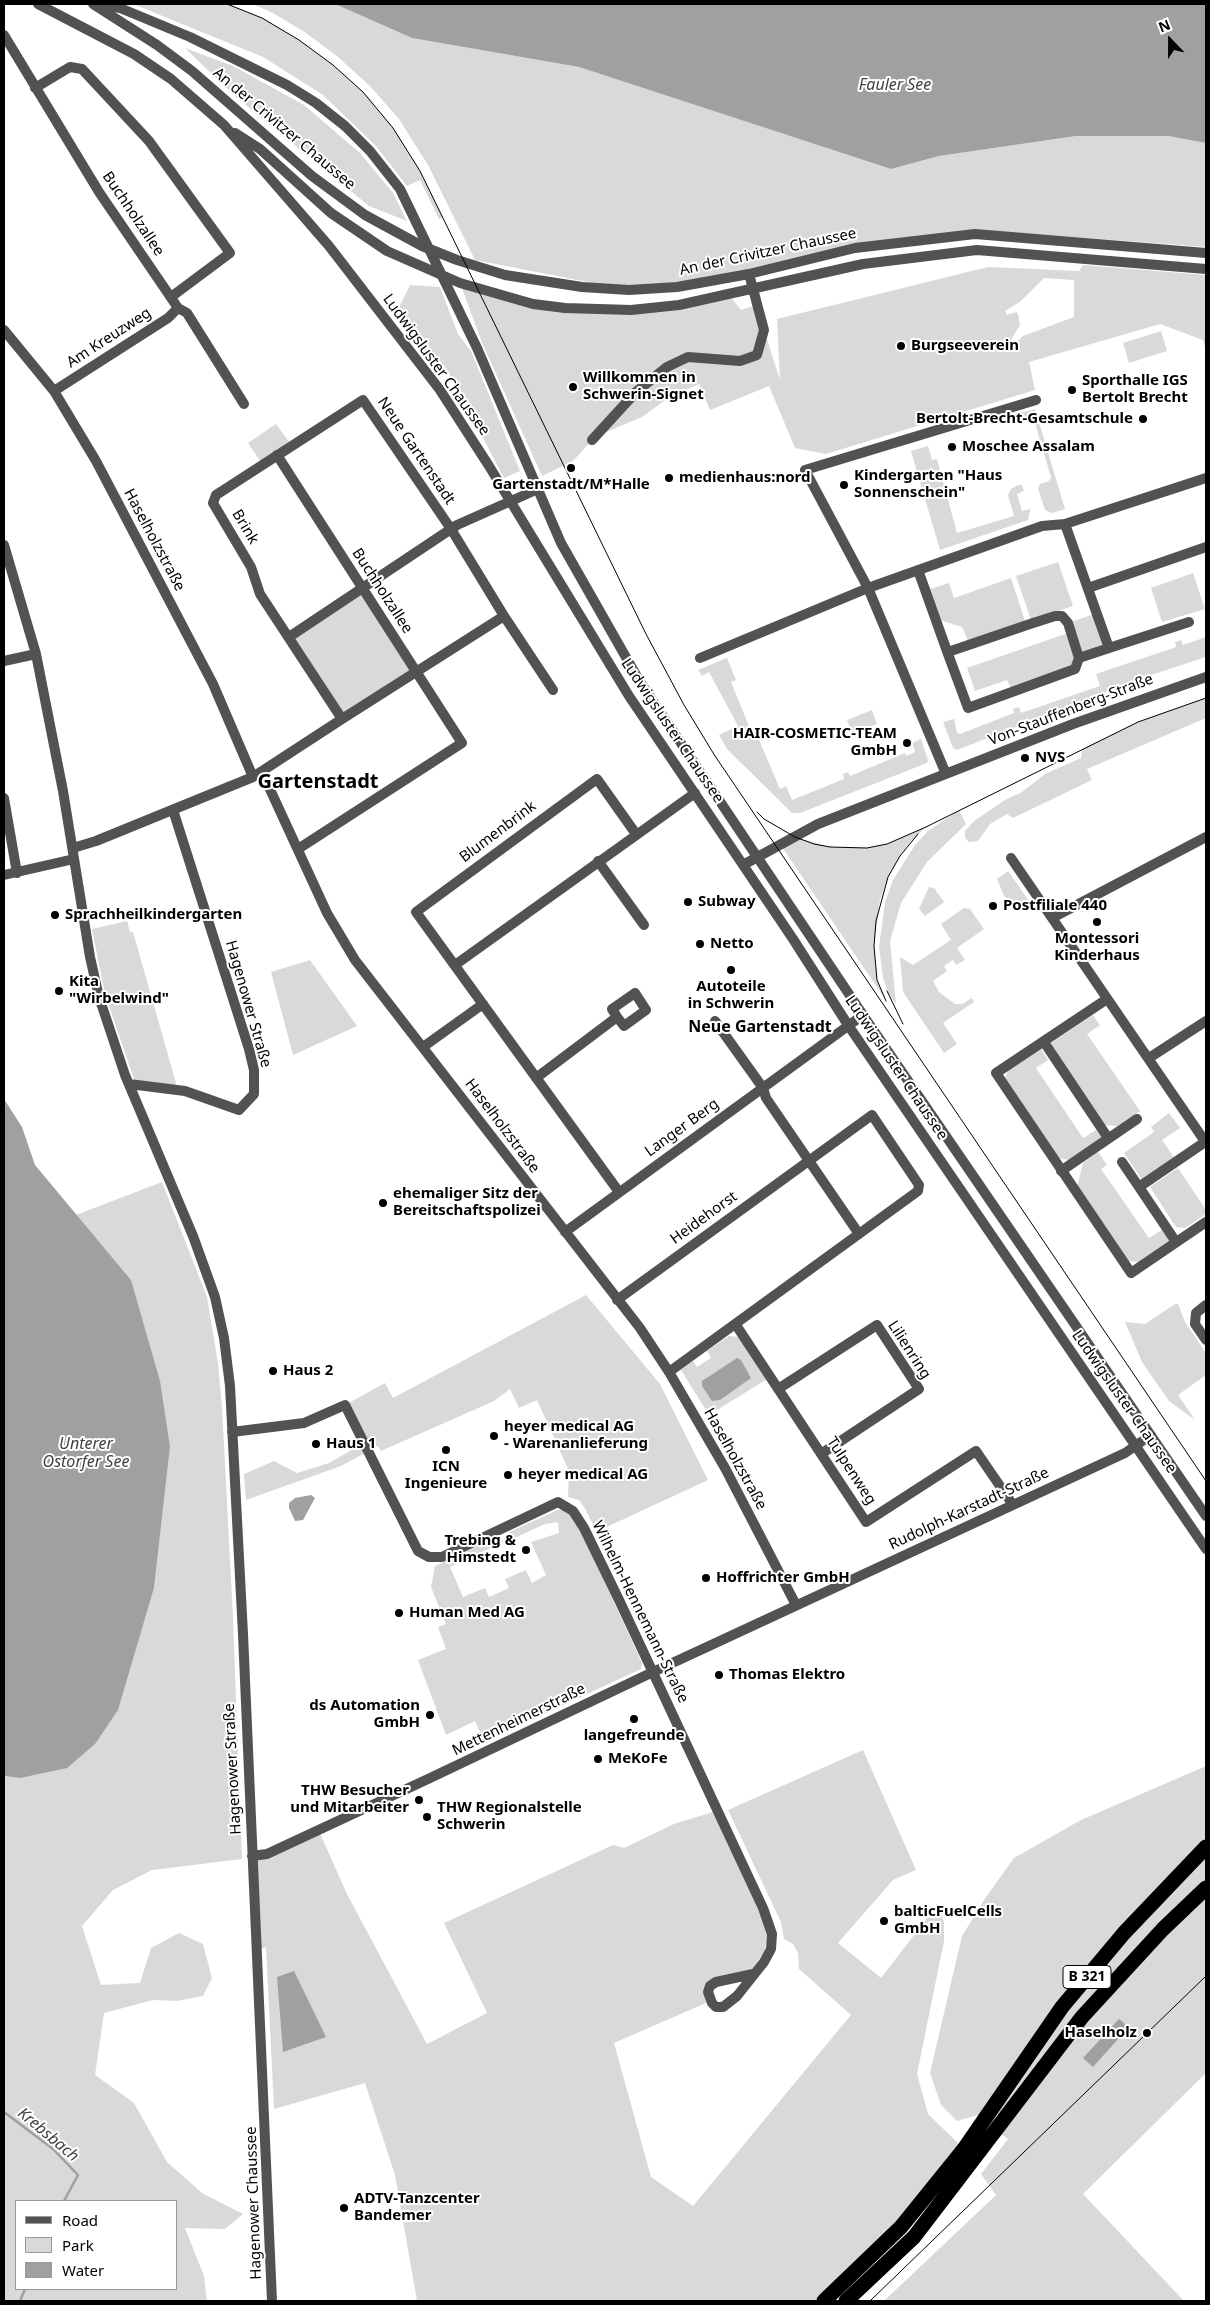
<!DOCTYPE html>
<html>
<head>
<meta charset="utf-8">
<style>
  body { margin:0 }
  #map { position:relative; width:1210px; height:2305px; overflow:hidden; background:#fff; font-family:"Noto Sans",sans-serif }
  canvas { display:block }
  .frame { position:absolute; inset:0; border:5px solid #000; pointer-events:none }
  .legend { position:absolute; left:15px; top:2200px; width:162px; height:90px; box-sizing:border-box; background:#fff; border:1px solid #999; margin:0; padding:6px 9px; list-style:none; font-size:15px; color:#000 }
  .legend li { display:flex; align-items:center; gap:10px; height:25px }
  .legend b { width:25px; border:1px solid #999 }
  .north { position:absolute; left:1145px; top:15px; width:50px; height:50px; -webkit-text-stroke:4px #fff; paint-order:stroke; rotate:338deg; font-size:14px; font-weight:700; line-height:20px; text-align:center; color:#000 }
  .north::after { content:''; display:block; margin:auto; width:18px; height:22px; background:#000; clip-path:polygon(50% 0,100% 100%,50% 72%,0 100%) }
</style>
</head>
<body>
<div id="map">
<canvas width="1210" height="2305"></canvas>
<div class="frame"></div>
<ul class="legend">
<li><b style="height:6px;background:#525252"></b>Road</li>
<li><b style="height:14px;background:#d9d9d9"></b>Park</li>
<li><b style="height:14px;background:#a0a0a0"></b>Water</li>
</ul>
<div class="north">N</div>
</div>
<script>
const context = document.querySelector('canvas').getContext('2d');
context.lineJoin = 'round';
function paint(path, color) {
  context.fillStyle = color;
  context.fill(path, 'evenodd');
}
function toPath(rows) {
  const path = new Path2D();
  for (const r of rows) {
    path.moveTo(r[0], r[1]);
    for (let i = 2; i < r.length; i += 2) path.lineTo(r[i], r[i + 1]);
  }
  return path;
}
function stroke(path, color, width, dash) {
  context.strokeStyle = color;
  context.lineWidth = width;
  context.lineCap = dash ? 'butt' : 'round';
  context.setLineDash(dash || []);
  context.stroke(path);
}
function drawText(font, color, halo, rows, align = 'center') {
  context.font = font + ' "Noto Sans",sans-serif';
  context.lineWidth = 4;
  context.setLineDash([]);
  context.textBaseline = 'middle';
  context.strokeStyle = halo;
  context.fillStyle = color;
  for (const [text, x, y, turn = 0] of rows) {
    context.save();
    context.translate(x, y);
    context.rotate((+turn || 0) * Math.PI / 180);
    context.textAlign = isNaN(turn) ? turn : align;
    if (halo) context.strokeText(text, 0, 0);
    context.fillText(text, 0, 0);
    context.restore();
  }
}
paint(toPath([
  [133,4,227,4,262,18,299,40,333,65,363,92,393,128,420,171,443,217,439,219,420,180,407,186,376,146,323,95,263,57],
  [252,4,335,4,412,38,579,67,891,169,939,156,1076,136,1168,136,1206,143,1206,247,1006,232,855,248,749,274,629,290,475,260,428,165,399,119,370,86,338,57,306,33,273,13],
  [185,48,233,66,304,105,360,153,393,193,407,221,369,206,236,97],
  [1083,265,1206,275,1206,351,1203,340,1160,324,1029,362,1035,390,826,454,795,448,769,386,710,410,699,384,668,398,642,417,599,435,592,440,573,461,542,476,483,345,460,283,533,304,631,310,729,295,741,310,756,305,780,380,777,319,988,267,1079,271],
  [1044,278,1074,280,1074,317,1023,336,1012,346,1012,338,1020,325,1018,314,1016,312,1007,315,1005,311,1021,301],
  [410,285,440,287,458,334,471,351,520,471,504,478,448,371,398,309],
  [1161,331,1167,351,1129,363,1123,343],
  [1035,409,1065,509,1052,513,1045,510,1038,489,1040,484,1049,481,1051,477,1034,420,1028,417,1014,421,1014,418,1016,414],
  [276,424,292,446,263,465,248,443],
  [928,446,932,460,937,459,957,533,1014,516,1008,495,1011,489,1018,485,1022,485,1024,491,1017,494,1022,511,1030,509,1030,511,1028,520,940,550,911,451],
  [1058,562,1073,606,1031,620,1016,576],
  [1193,573,1205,609,1162,622,1151,588],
  [1011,578,1025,621,968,641,962,627,940,620,930,589,949,583,954,598],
  [363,589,416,670,342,719,289,637],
  [1097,613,1109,648,1079,658,1068,623],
  [1068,633,1076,658,1073,666,1011,689,1007,680,975,691,967,668],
  [1206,637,1206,657,1133,681,957,750,953,748,943,722,954,719,957,733,960,734,1014,713,1013,709,1019,707,1021,713,1100,686,1096,674,1176,647,1175,642,1181,640,1183,645],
  [727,658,736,680,731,682,753,736,757,735,780,789,786,786,792,800,844,779,843,774,848,772,850,776,905,753,906,756,915,752,912,743,921,739,928,760,927,763,800,813,792,813,727,749,719,735,738,726,709,672,702,676,698,670],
  [1206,698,1206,718,1087,769,1092,780,1013,818,1007,814,990,824,978,841,969,842,965,838,965,831,974,821,1005,800,1022,792,1045,774,1081,758,1082,749,1138,722],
  [872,710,877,724,852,733,847,720],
  [959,810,966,824,927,862,901,903,890,941,896,1004,888,993,883,978,879,947,885,902,893,880,915,845,928,831],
  [926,827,911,841,900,856,888,877,880,900,874,946,877,980,887,1002,780,844,795,837,830,847,867,848,887,844],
  [1008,871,1036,911,1021,910,1004,896,997,879],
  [929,887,934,888,944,902,925,916,919,909],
  [964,908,970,909,984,929,957,948,965,960,956,965,953,960,944,966,947,971,933,981,939,992,955,1004,962,1004,972,998,974,1002,943,1023,957,1044,944,1053,903,992,900,957,913,965,951,940,941,924],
  [127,921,130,932,133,932,178,1090,136,1085,105,994,92,929],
  [310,960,357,1026,293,1055,271,972],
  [1093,1015,1100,1025,1087,1034,1140,1111,1117,1126,1104,1125,1051,1043],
  [1041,1049,1048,1060,1036,1068,1083,1138,1096,1130,1102,1138,1069,1160,1058,1158,1005,1078,1008,1071],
  [1169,1113,1180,1128,1162,1140,1175,1159,1142,1180,1124,1153,1154,1132,1151,1127],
  [1098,1152,1107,1165,1101,1169,1149,1238,1162,1230,1170,1241,1138,1262,1128,1261,1077,1187,1083,1163],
  [1178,1168,1206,1210,1206,1214,1185,1228,1176,1227,1150,1187],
  [162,1182,207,1297,218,1364,222,1406,233,1618,242,1859,152,1870,113,1890,82,1926,101,1985,140,1983,151,1948,179,1933,203,1944,212,1978,203,1996,177,2001,153,2000,104,2013,95,2075,134,2103,167,2162,202,2193,243,2214,225,2229,185,2228,204,2276,207,2301,4,2301,4,1776,20,1778,118,1709,154,1588,170,1447,131,1280,76,1215],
  [16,2201,176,2201,176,2289,16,2289],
  [586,1295,660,1384,708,1480,596,1532,586,1510,579,1500,568,1497,569,1471,537,1400,519,1408,510,1389,494,1401,381,1451,378,1446,341,1466,246,1500,244,1474,274,1461,297,1473,329,1463,359,1446,345,1405,385,1383,393,1398],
  [1175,1304,1178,1304,1185,1322,1206,1353,1206,1375,1178,1395,1195,1420,1169,1401,1142,1362,1125,1322,1145,1324],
  [729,1336,739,1337,767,1379,709,1415,681,1370,693,1361,697,1367,711,1358,707,1351],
  [566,1509,574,1516,642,1663,641,1669,484,1742,475,1721,446,1735,418,1660,446,1649,438,1627,446,1624,431,1587,435,1566,500,1536,503,1542,450,1567,463,1597,485,1588,489,1597,509,1588,505,1579,526,1570,532,1583,546,1575,531,1542,559,1533,558,1522,545,1524,512,1539,509,1532,558,1510],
  [863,1750,916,1870,893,1880,838,1943,881,1978,938,1904,944,1922,944,1941,917,2074,928,2114,964,2149,824,2301,417,2301,395,2175,365,2083,274,2109,266,1947,258,1950,252,1856,318,1829,347,1894,427,2044,487,2013,444,1923,613,1845,624,1848,674,1824,713,1812,762,1916,767,1934,765,1951,753,1968,704,1991,706,2003,614,2043,651,2177,693,2206,851,2015,799,1969,798,1953,793,1944,784,1939,781,1922,728,1810],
  [1206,1766,1206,2073,1083,2194,1184,2301,884,2301,996,2195,981,2174,1008,2139,978,2115,957,2121,941,2105,930,2073,962,1936,986,1897,1014,1858,1081,1820]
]), '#d9d9d9');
paint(toPath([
  [335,4,1206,4,1206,143,1168,136,1076,136,939,156,891,169,579,67,412,38],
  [4,1099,22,1127,35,1165,131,1280,160,1381,170,1447,154,1588,118,1710,95,1744,67,1768,20,1778,4,1776],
  [737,1358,741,1360,751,1378,720,1400,712,1401,702,1386,702,1381],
  [311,1495,315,1498,303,1520,295,1521,289,1508,289,1503,295,1498],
  [294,1971,326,2037,283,2052,277,1977],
  [1119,2019,1129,2027,1093,2067,1083,2058]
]), '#a0a0a0');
stroke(toPath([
  [4,2112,53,2149,78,2175,64,2201],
  [20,2301,25,2289]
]), '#a0a0a0', 2.5);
stroke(toPath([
  [38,4,134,54,171,79,224,125,329,246,440,390,489,466,629,696,793,939,848,1025,1206,1549],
  [93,4,157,45,192,71,312,176,365,215,422,246,457,260,505,275,582,287,629,290,677,287,749,274,855,248,975,234,1206,253],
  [101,4,120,8,190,37,287,85,316,103,345,126,370,151,400,189,477,348,561,543,640,682,863,1015,1206,1516],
  [4,35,99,192,178,308,187,313,244,404],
  [35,88,70,67,82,69,149,141,230,253,171,297],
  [235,133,260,149,331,213,387,251,460,283,533,304,565,308,631,310,679,305,863,264,977,250,1206,269],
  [4,330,54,391,96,461,213,684,253,777],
  [54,391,168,318,178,308],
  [592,440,636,392,667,367,688,357,740,361,757,355,764,330,749,274],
  [277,455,462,743,298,849],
  [1065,524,1109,648,1079,658],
  [4,545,36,654,63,791,90,957,99,997,125,1075,193,1236,215,1297,224,1338,230,1386,243,1634,272,2301],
  [918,570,948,654,968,708,1075,669,1079,658,1068,623,1062,616,1055,616,1030,624,948,652],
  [1088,588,1206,547],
  [289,637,457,525,538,489],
  [1109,648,1189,622],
  [700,658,868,588,1042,526,1065,524,1206,478],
  [4,661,36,654],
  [342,719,504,616],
  [262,772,327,913,355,960,640,1328,669,1372,725,1468,796,1605],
  [946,774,868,588,805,470,1036,400],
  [4,798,17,873],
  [73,848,96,841,253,777,342,719,260,594,251,567,213,503,216,495,363,400,451,529,504,616,553,690],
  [1011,858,1206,1143],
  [598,861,644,925],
  [743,865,818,824,1073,724,1206,677],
  [4,875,74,859],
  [1052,918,1206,837],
  [455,965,695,793],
  [1107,999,996,1073,1131,1273,1206,1222],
  [715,1021,763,1088,766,1098,859,1234],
  [1044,1042,1108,1138],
  [423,1047,483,1004],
  [1149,1058,1206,1021],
  [536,1078,617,1017,624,1026,646,1010,635,993,612,1009,617,1017],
  [129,1084,185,1091,239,1110,254,1094,254,1070,249,1049,173,810],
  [1122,1162,1139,1187],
  [1061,1171,1137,1119],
  [619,1192,416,912,597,779,636,834],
  [565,1232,863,1015],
  [1176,1242,1139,1187,1205,1142],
  [617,1300,872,1115,919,1185,918,1191,669,1372],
  [1206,1305,1196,1313,1195,1324,1206,1340],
  [736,1325,866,1522,976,1451,1013,1505],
  [778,1389,877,1325,919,1389,821,1454],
  [232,1432,304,1423,345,1405,418,1551,429,1557,442,1557,558,1502,573,1511,584,1528,620,1602,763,1908,772,1934,771,1949,764,1962,737,1996,723,2007,716,2007,712,2003,708,1992,710,1986,716,1982,753,1974],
  [252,1856,267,1854,428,1779,653,1672,1125,1453,1151,1435]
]), '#525252', 10);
stroke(toPath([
  [824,2301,901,2227,964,2149,1062,2007,1124,1933,1206,1847],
  [846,2301,914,2237,1082,2017,1163,1929,1206,1888]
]), '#000', 15);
stroke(toPath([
  [227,4,262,18,299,40,333,65,363,92,393,128,420,171,646,634,684,705,715,756,1206,1481],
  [757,812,764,819,795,837,814,844,830,847,867,848,887,844,926,827,1138,722,1206,698],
  [887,991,903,1024],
  [886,1001,877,980,874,946,876,921,888,877,900,856,918,834],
  [870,2301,1206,1976]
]), '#000', 1);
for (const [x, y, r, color] of [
  [901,346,5,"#000"],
  [573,387,5,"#000"],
  [1072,390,5,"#000"],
  [1143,419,5,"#000"],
  [952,447,5,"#000"],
  [571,468,5,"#000"],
  [669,478,5,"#000"],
  [844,485,5,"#000"],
  [907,743,5,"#000"],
  [1025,758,5,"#000"],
  [688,902,5,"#000"],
  [993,906,5,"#000"],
  [55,915,5,"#000"],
  [1097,922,5,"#000"],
  [700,944,5,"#000"],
  [731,970,5,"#000"],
  [59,991,5,"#000"],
  [383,1203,5,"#000"],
  [273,1371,5,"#000"],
  [494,1436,5,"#000"],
  [316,1444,5,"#000"],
  [446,1450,5,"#000"],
  [508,1475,5,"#000"],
  [526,1550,5,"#000"],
  [706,1578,5,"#000"],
  [399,1613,5,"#000"],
  [719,1675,5,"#000"],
  [430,1715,5,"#000"],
  [634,1719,5,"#000"],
  [598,1759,5,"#000"],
  [419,1800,5,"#000"],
  [427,1817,5,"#000"],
  [884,1921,5,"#000"],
  [1147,2033,5,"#000"],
  [344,2208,5,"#000"]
]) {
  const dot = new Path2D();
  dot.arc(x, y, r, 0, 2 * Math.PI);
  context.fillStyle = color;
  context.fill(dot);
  stroke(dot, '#fff', 2);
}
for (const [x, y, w] of [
  [1087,1977,48]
]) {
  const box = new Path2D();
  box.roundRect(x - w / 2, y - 11.5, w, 23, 4);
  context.fillStyle = '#fff';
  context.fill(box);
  stroke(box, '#000', 1);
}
drawText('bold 14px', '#000', null, [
  ["B 321",1087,1977]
]);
drawText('15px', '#000', '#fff', [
  ["An der Crivitzer Chaussee",284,129,40],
  ["Buchholzallee",133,214,56],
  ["An der Crivitzer Chaussee",768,252,-12],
  ["Am Kreuzweg",109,338,-33],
  ["Ludwigsluster Chaussee",436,365,54],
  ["Neue Gartenstadt",416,451,56],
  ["Brink",245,527,59],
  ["Haselholzstraße",154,540,62],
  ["Buchholzallee",382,591,57],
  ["Von-Stauffenberg-Straße",1071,710,-21],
  ["Ludwigsluster Chaussee",672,731,56],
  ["Blumenbrink",498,832,-37],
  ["Hagenower Straße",248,1004,74],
  ["Ludwigsluster Chaussee",896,1068,56],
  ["Haselholzstraße",502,1126,53],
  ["Langer Berg",682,1128,-36],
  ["Heidehorst",704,1218,-36],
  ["Lilienring",909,1350,57],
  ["Ludwigsluster Chaussee",1124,1402,55],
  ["Haselholzstraße",735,1459,61],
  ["Tulpenweg",851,1471,57],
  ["Rudolph-Karstadt-Straße",969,1509,-25],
  ["Wilhelm-Hennemann-Straße",640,1612,64],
  ["Mettenheimerstraße",519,1720,-26],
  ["Hagenower Straße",233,1769,-93],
  ["Hagenower Chaussee",254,2203,-92]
]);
drawText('bold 15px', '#000', '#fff', [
  ["Burgseeverein",911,346],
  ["Willkommen in",583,378],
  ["Schwerin-Signet",583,395],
  ["Sporthalle IGS",1082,381],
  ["Bertolt Brecht",1082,398],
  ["Bertolt-Brecht-Gesamtschule",1133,419,"right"],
  ["Moschee Assalam",962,447],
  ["Kindergarten \"Haus",854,476],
  ["Sonnenschein\"",854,493],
  ["medienhaus:nord",679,478],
  ["Gartenstadt/M*Halle",571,485,"center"],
  ["HAIR-COSMETIC-TEAM",897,734,"right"],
  ["GmbH",897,751,"right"],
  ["NVS",1035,758],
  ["Subway",698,902],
  ["Postfiliale 440",1003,906],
  ["Sprachheilkindergarten",65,915],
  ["Montessori",1097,939,"center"],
  ["Kinderhaus",1097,956,"center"],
  ["Netto",710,944],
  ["Kita",69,982],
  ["\"Wirbelwind\"",69,999],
  ["Autoteile",731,987,"center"],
  ["in Schwerin",731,1004,"center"],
  ["ehemaliger Sitz der",393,1194],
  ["Bereitschaftspolizei",393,1211],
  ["Haus 2",283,1371],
  ["heyer medical AG",504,1427],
  ["- Warenanlieferung",504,1444],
  ["Haus 1",326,1444],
  ["ICN",446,1467,"center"],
  ["Ingenieure",446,1484,"center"],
  ["heyer medical AG",518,1475],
  ["Trebing &",516,1541,"right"],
  ["Himstedt",516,1558,"right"],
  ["Hoffrichter GmbH",716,1578],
  ["Human Med AG",409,1613],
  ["Thomas Elektro",729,1675],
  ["ds Automation",420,1706,"right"],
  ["GmbH",420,1723,"right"],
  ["langefreunde",634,1736,"center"],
  ["MeKoFe",608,1759],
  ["THW Besucher",409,1791,"right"],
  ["und Mitarbeiter",409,1808,"right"],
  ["THW Regionalstelle",437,1808],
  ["Schwerin",437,1825],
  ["balticFuelCells",894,1912],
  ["GmbH",894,1929],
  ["Haselholz",1137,2033,"right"],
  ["ADTV-Tanzcenter",354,2199],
  ["Bandemer",354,2216]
], 'left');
drawText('italic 16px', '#414141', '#fff', [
  ["Fauler See",895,85],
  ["Unterer",86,1444],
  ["Ostorfer See",86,1462],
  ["Krebsbach",48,2135,40]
]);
drawText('bold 16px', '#000', '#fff', [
  ["Neue Gartenstadt",760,1027]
]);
drawText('bold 20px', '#000', '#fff', [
  ["Gartenstadt",318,782]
]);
</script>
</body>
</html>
